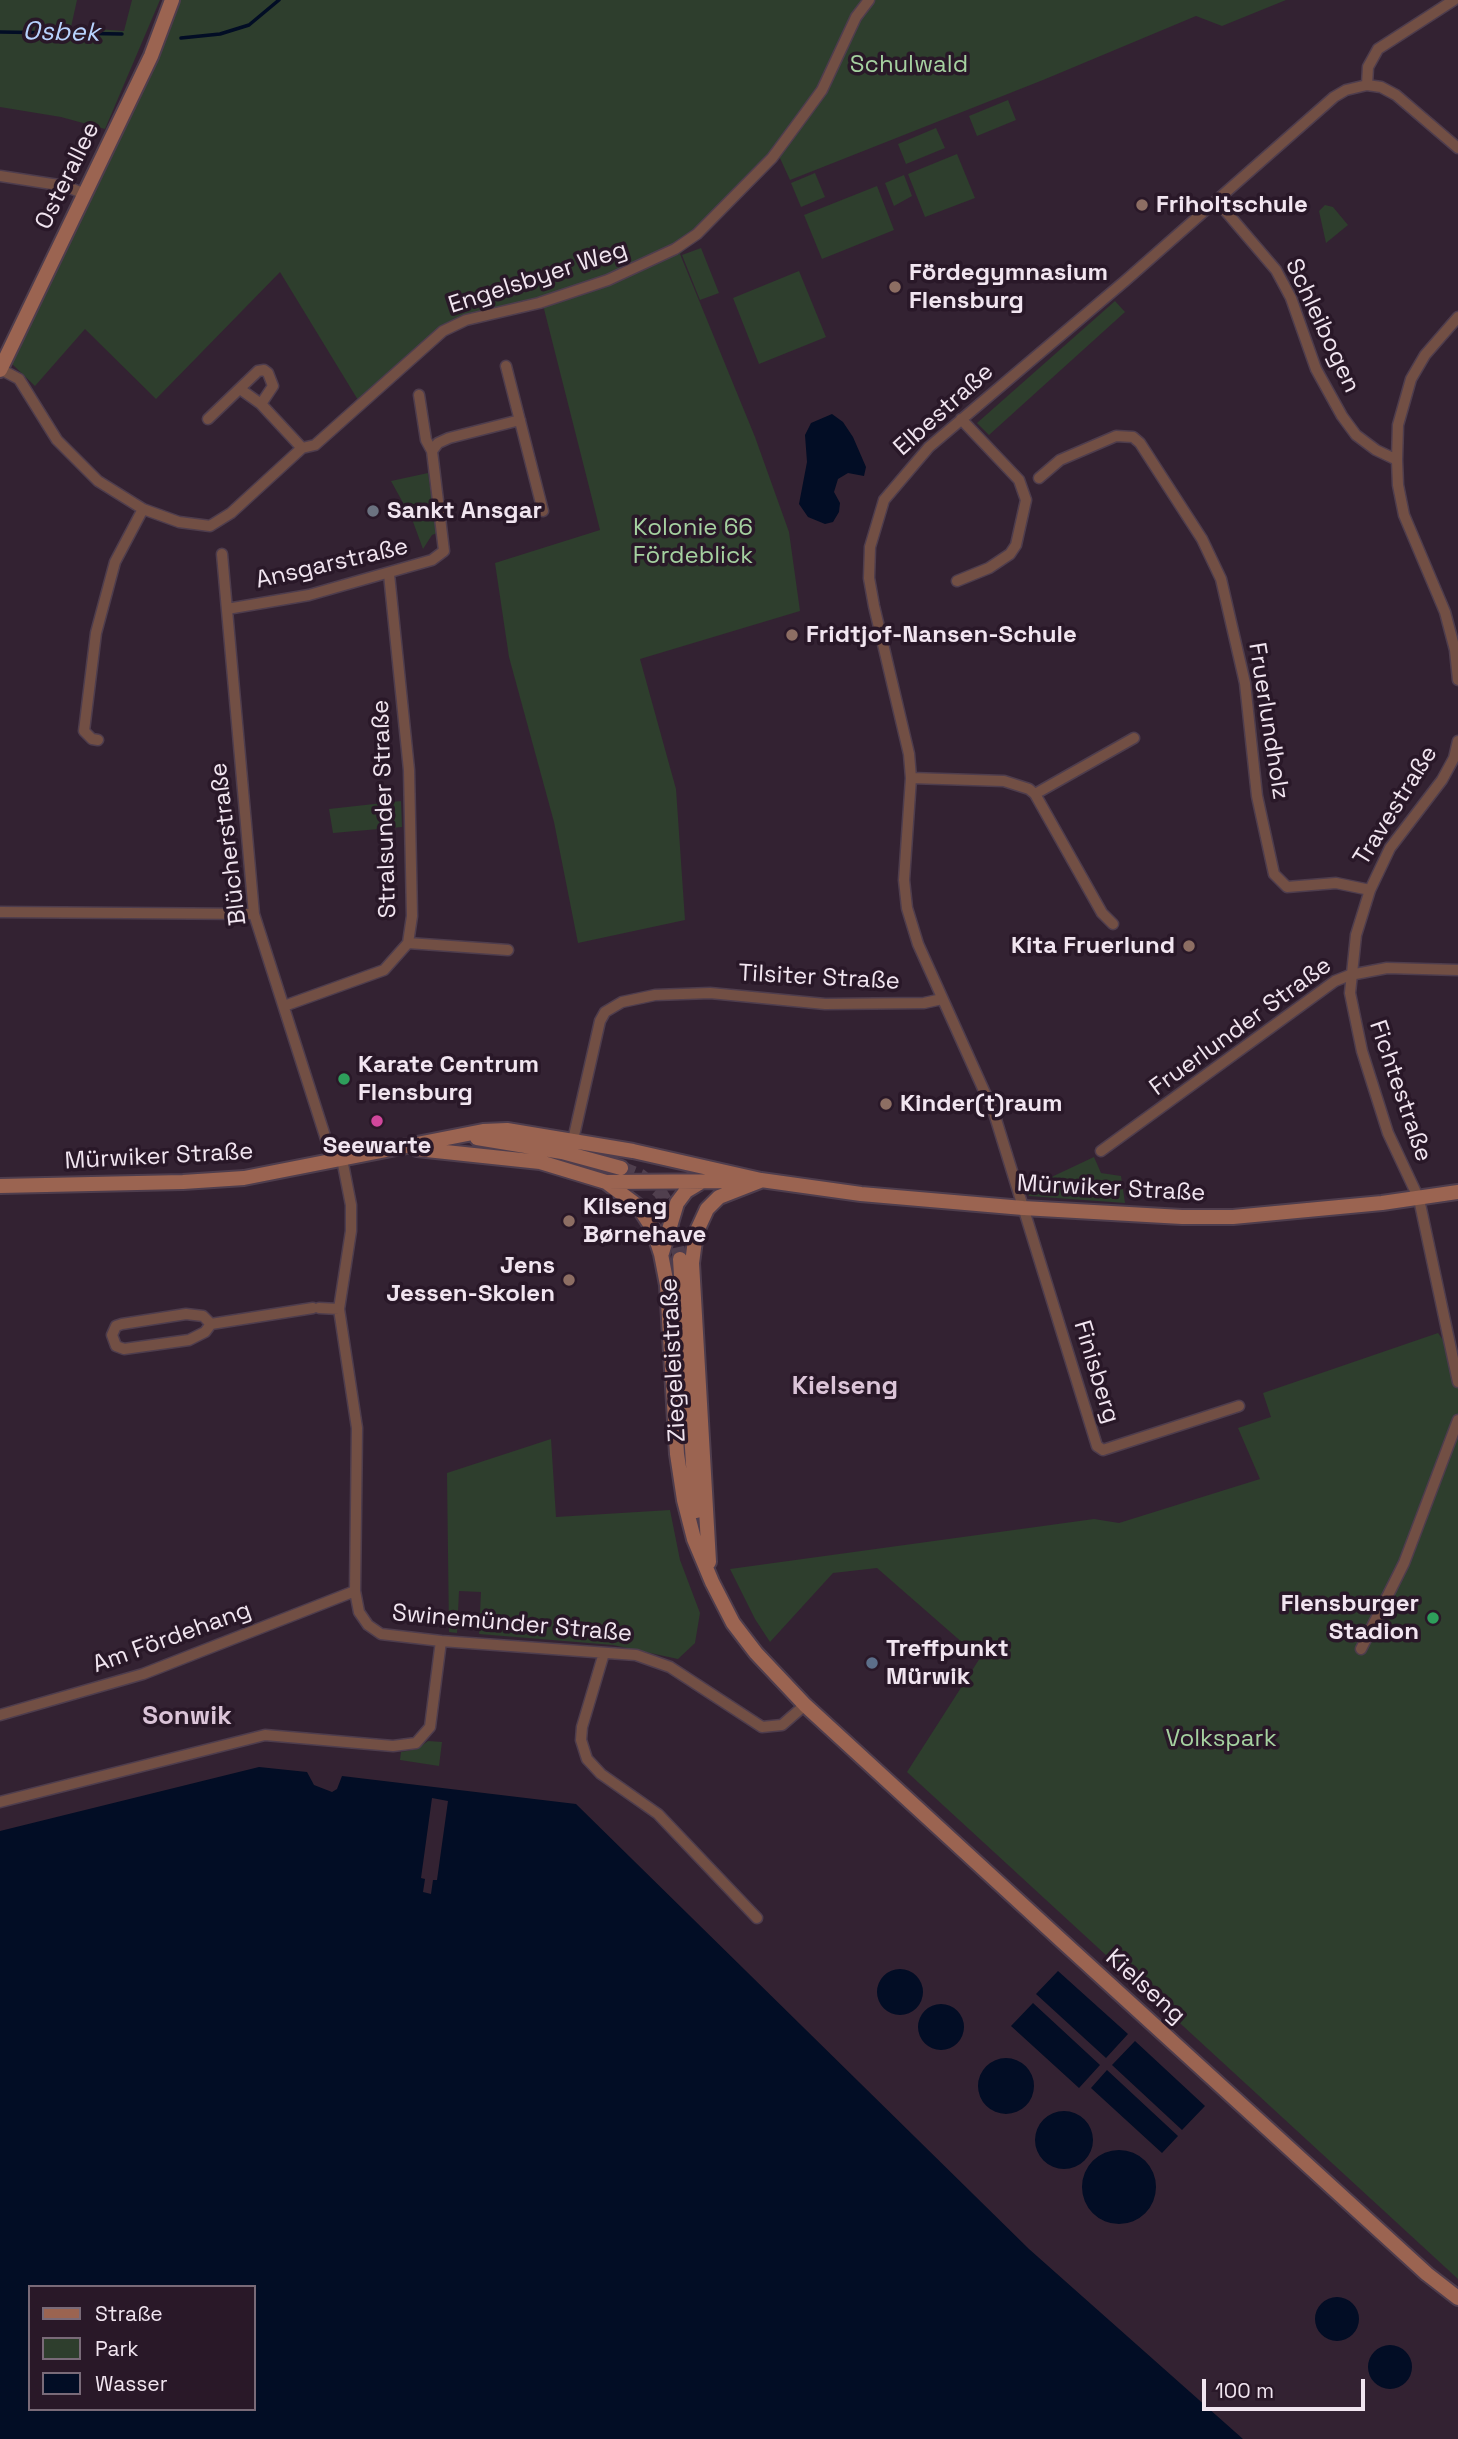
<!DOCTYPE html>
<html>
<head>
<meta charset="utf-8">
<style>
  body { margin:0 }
  #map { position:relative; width:1458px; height:2439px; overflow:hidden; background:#332232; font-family:"Space Grotesk",sans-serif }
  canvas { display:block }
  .legend { position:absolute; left:28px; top:2285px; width:228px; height:126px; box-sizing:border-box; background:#291828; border:2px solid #796a78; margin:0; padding:9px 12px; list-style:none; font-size:21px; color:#f1e5f0 }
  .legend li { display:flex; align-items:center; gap:14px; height:35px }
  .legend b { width:35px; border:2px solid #796a78 }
  .scale { position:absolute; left:1202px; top:2379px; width:163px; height:32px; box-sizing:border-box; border:4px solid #f1e5f0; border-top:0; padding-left:9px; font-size:21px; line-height:24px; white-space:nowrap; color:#f1e5f0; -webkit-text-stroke:5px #291828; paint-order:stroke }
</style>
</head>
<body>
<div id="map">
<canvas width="1458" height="2439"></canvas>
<ul class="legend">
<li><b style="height:9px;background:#9b6451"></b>Straße</li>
<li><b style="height:19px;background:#2e3e2d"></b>Park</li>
<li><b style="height:19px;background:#020d25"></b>Wasser</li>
</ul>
<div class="scale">100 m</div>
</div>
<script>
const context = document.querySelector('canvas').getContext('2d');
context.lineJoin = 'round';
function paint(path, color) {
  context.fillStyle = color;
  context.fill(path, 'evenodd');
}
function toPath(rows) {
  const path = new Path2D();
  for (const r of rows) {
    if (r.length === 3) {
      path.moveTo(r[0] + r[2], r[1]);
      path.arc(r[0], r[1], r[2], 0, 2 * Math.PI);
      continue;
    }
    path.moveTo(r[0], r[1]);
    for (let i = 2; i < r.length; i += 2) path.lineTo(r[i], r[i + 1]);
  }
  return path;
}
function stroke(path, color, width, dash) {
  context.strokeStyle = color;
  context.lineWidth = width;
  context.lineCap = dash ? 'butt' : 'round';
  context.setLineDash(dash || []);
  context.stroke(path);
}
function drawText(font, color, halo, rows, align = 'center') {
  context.font = font + ' "Space Grotesk",sans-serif';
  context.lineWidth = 7;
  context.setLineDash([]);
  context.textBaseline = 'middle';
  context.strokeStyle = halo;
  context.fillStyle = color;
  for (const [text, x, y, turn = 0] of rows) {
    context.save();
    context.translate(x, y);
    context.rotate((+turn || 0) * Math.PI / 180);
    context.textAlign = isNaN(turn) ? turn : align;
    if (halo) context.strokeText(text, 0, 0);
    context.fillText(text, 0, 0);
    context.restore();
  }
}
paint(toPath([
  [0,0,77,0,71,27,124,31,132,0,160,0,105,129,61,117,0,107],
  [178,0,1286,0,1222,26,1196,16,1043,80,790,180,779,156,717,222,680,254,755,437,789,532,800,611,640,659,676,789,685,920,578,943,554,822,509,657,495,563,600,530,541,297,463,317,444,326,358,400,280,272,156,399,85,329,35,386,12,364,162,46],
  [1008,100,1016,120,977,136,969,116],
  [936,128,945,148,906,164,898,144],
  [957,154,975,198,925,217,908,174],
  [815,173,825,197,801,207,791,183],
  [904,175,912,196,894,206,885,183],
  [877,186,894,230,822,259,804,215],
  [1325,205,1333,207,1348,225,1326,243,1319,211],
  [701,248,719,293,700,300,682,255],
  [799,271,826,337,759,364,733,298],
  [1115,301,1125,312,989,435,977,423],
  [428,473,437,533,432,535,423,549,412,519,391,481],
  [401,801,402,827,333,833,329,809],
  [1094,1157,1101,1173,1121,1176,1125,1203,1029,1196,1026,1189],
  [1438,1333,1458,1360,1458,2279,907,1772,980,1658,877,1568,833,1573,770,1642,755,1619,730,1569,1094,1519,1119,1523,1260,1479,1238,1428,1271,1417,1263,1393],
  [551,1439,556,1517,670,1510,680,1560,700,1613,695,1643,678,1659,613,1645,479,1634,481,1592,459,1591,457,1633,449,1632,447,1473],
  [428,1741,442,1742,439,1766,400,1760,401,1752,417,1749]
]), '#2e3e2d');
paint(toPath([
  [832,414,843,422,853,437,866,467,864,476,848,473,838,479,834,492,840,503,839,512,833,522,825,524,808,517,799,504,807,462,805,435,811,423],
  [259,1767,307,1772,314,1785,332,1792,337,1789,342,1776,576,1804,1029,2249,1243,2439,0,2439,0,1831],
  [30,2287,254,2287,254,2409,30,2409],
  [900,1992,23],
  [1058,1971,1128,2034,1106,2058,1036,1994],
  [1033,2003,1100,2065,1079,2088,1011,2026],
  [941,2027,23],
  [1135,2041,1205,2106,1182,2130,1112,2065],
  [1006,2086,28],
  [1107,2070,1178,2136,1162,2153,1091,2088],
  [1064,2140,29],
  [1119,2187,37],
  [1337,2319,22],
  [1390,2367,22]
]), '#020d25');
paint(toPath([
  [432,1798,448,1801,437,1880,433,1880,431,1894,423,1892,425,1879,421,1878]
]), '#332232');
stroke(toPath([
  [0,32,122,34],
  [181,38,220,34,249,25,279,0]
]), '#020d25', 3.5);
stroke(toPath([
  [621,1168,641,1176,660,1192,669,1207,680,1259]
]), '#503f4e', 14, [14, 7]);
const street = toPath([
  [1367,85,1368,67,1378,49,1454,0],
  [0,176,65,186,85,194],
  [1217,201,1276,270,1291,298,1316,369,1342,416,1356,435,1376,450,1397,460],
  [1458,317,1425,355,1411,379,1398,425,1397,460,1398,485,1404,515,1445,612,1455,650,1458,680],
  [506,366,543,511],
  [0,369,19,379,57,440,98,481,143,509,179,522,210,526,231,513,302,448,315,445,443,331,466,320,539,303,608,280,675,249,697,234,772,158,806,112,822,90,856,17,869,0],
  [240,389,261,404,302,448],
  [419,395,426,440,432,451],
  [208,419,258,371,264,370,268,373,273,386,261,404],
  [1039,478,1060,460,1116,436,1133,437,1140,443,1202,539,1221,579,1245,683,1257,796,1274,874,1287,887,1336,883,1370,890],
  [222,554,254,914,333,1161],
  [957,581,989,568,1010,554,1016,545,1026,500,1019,480,961,419],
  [227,609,309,595,432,560,444,551,432,451,438,443,449,438,520,420],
  [98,740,92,739,84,731,96,633,115,562,143,509],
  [1458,741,1454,758,1442,780,1390,848,1370,890,1356,935,1350,993,1362,1051,1388,1133,1419,1199,1458,1382],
  [911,778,1004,781,1029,789,1035,794,1102,913,1113,924],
  [1035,794,1134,738],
  [0,912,254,914],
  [408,943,508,950],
  [284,1006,384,970,408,943,412,916,409,770,389,574],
  [573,1140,600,1021,605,1012,622,1002,655,995,710,993,825,1004,924,1003,942,999],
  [1101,1151,1335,981,1350,975,1387,968,1458,970],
  [342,1159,351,1205,351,1231,339,1309,357,1428,355,1591,359,1612,368,1625,381,1634,441,1641,636,1655,670,1667,762,1727,782,1725,805,1705],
  [319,1308,339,1309],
  [211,1324,203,1316,186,1314,122,1324,116,1326,112,1335,116,1346,124,1349,189,1340,205,1332,211,1324,313,1308],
  [1239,1406,1103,1450,1097,1446,994,1113,918,944,907,908,904,880,911,778,909,754,874,606,869,578,870,547,884,500,929,447,1125,281,1334,97,1346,90,1367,85,1381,87,1396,95,1458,148],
  [1361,1649,1404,1563,1458,1420],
  [604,1653,582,1727,581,1740,587,1759,601,1774,658,1814,757,1918],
  [0,1715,143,1674,355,1591],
  [0,1802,265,1735,393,1746,416,1743,430,1727,441,1641]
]);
const secondary = toPath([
  [0,370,151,56,172,0],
  [477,1138,562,1152,621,1168],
  [417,1149,540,1162,606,1182,739,1181],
  [606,1182,638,1206,653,1229,661,1254,667,1285,677,1454,684,1500,694,1539,712,1582,733,1623,756,1653,805,1705,1062,1941,1427,2274,1458,2298],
  [0,1186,183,1182,244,1178,483,1131,507,1130,633,1151,761,1180,861,1194,1023,1208,1182,1217,1233,1217,1382,1203,1458,1192],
  [662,1253,677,1203,686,1191,701,1182],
  [680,1259,696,1511],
  [709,1562,692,1263,696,1233,707,1209,719,1197,760,1181]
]);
stroke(street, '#4e3d4d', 13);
stroke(secondary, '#4e3d4d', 18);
stroke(street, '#724f44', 10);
stroke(secondary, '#9b6451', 14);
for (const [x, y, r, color] of [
  [1142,205,7,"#8d6e63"],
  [895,287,7,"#8d6e63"],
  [373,511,7,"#6b7280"],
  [792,635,7,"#8d6e63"],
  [1189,946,7,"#8d6e63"],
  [344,1079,7,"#2e9e5b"],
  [886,1104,7,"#8d6e63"],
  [377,1121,7,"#d1479c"],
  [569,1221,7,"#8d6e63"],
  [569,1280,7,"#8d6e63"],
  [1433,1618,7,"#2e9e5b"],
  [872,1663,7,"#5c6f8a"]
]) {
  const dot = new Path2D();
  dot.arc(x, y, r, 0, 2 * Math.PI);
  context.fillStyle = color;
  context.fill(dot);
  stroke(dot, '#291828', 2.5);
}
drawText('24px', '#a5d1a0', '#291828', [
  ["Schulwald",909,65],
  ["Kolonie 66",693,528],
  ["Fördeblick",693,556],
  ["Volkspark",1221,1739]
]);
drawText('24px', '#f1e5f0', '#291828', [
  ["Osterallee",68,176,-64],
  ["Engelsbyer Weg",538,278,-18],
  ["Schleibogen",1322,326,65],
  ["Elbestraße",944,410,-42],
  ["Ansgarstraße",332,564,-13],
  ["Fruerlundholz",1268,721,81],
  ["Travestraße",1396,806,-58],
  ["Stralsunder Straße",385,809,-92],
  ["Blücherstraße",229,844,-97],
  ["Tilsiter Straße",819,978,3],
  ["Fruerlunder Straße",1241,1027,-36],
  ["Fichtestraße",1400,1091,71],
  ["Mürwiker Straße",159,1157,-3],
  ["Mürwiker Straße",1111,1189,3],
  ["Ziegeleistraße",674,1360,-93],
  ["Finisberg",1096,1372,73],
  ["Swinemünder Straße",512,1624,5],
  ["Am Fördehang",172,1638,-20],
  ["Kielseng",1145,1987,42]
]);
drawText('bold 24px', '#f1e5f0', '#291828', [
  ["Friholtschule",1156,205],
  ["Fördegymnasium",909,273],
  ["Flensburg",909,301],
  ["Sankt Ansgar",387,511],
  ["Fridtjof-Nansen-Schule",806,635],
  ["Kita Fruerlund",1175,946,"right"],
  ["Karate Centrum",358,1065],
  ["Flensburg",358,1093],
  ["Kinder(t)raum",900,1104],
  ["Seewarte",377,1146,"center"],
  ["Kilseng",583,1207],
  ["Børnehave",583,1235],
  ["Jens",555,1266,"right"],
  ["Jessen-Skolen",555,1294,"right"],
  ["Flensburger",1419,1604,"right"],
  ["Stadion",1419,1632,"right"],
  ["Treffpunkt",886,1649],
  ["Mürwik",886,1677]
], 'left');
drawText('italic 26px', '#b7d2fd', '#291828', [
  ["Osbek",61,33,1]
]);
drawText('bold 26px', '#dbc4d8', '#291828', [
  ["Kielseng",845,1387],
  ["Sonwik",187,1717]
]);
</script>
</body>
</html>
